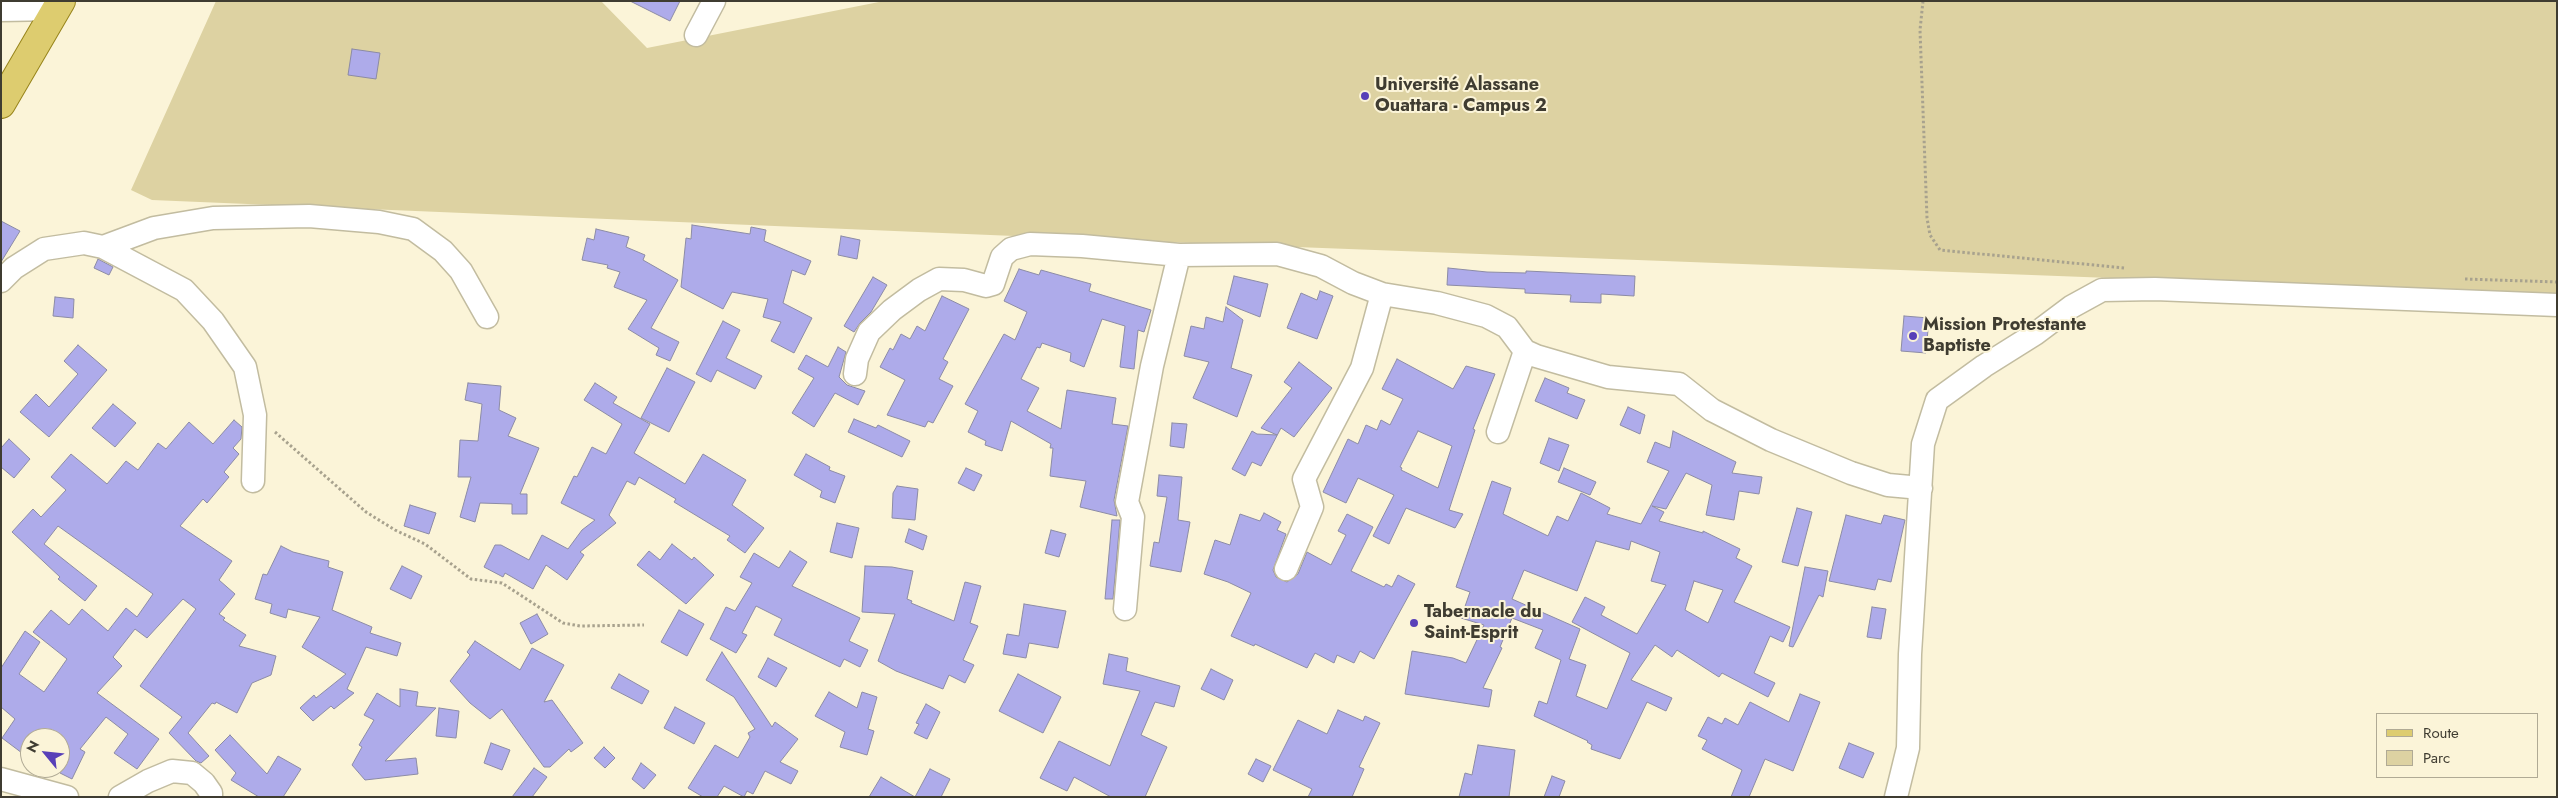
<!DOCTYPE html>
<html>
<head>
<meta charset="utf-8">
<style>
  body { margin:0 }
  #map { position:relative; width:2558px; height:798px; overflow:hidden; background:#fbf4d8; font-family:Jost,sans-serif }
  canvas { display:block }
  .frame { position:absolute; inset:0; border:2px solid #3f3c31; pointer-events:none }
  .legend { position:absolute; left:2376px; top:713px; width:162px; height:65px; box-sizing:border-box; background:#fbf4d8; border:1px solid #b0aa95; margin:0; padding:6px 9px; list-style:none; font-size:15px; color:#3f3c31 }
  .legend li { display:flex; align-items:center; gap:10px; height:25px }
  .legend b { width:25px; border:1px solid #b0aa95 }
  .north { position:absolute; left:20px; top:728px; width:50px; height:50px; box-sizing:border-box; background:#fbf4d8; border:1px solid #b0aa95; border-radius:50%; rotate:298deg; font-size:14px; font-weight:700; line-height:20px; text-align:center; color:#3f3c31 }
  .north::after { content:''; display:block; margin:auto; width:18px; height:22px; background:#5840b8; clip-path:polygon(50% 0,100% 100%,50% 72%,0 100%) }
</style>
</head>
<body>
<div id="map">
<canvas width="2558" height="798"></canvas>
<div class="frame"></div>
<ul class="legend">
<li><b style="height:6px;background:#ddcc6f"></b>Route</li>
<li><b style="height:14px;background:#ddd2a2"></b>Parc</li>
</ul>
<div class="north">N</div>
</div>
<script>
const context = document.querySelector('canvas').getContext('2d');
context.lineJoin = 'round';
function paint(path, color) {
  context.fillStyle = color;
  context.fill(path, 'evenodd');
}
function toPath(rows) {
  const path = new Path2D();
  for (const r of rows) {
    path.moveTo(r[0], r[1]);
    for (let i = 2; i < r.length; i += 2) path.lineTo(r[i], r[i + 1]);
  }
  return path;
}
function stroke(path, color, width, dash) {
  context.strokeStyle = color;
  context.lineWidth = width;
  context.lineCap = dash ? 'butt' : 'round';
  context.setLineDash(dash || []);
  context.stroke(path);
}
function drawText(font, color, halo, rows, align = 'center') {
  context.font = font + ' Jost,sans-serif';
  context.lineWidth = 4;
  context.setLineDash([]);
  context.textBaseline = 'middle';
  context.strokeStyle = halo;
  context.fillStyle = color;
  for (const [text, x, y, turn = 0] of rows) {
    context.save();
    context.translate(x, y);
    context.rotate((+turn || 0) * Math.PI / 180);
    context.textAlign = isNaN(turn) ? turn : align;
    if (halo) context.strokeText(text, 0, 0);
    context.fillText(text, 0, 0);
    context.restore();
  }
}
paint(toPath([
  [216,1,601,1,647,48,884,1,2557,1,2557,295,1086,239,152,200,131,190]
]), '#ddd2a2');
const building = toPath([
  [630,1,680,1,670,21,630,1],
  [352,49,380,53,376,79,348,75,352,49],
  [1,221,20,231,1,262,1,221],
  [692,225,750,234,751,227,766,230,764,241,811,261,805,275,792,270,783,303,812,318,794,353,771,341,781,322,763,317,768,299,732,292,723,309,681,287,686,238,691,239,692,225],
  [596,229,629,237,626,247,645,255,643,260,678,280,651,328,679,342,670,361,656,355,659,348,628,329,647,300,614,287,620,272,607,268,608,265,582,260,587,238,594,240,596,229],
  [841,236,860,240,857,259,838,255,841,236],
  [98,259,113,267,109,275,94,268,98,259],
  [1448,268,1487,272,1526,273,1526,271,1635,276,1634,296,1601,294,1601,303,1570,302,1571,295,1525,293,1525,289,1447,285,1448,268],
  [1019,269,1039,275,1041,270,1091,284,1089,291,1151,310,1144,332,1138,330,1134,369,1120,367,1125,326,1102,319,1084,367,1070,361,1071,353,1042,343,1040,348,1037,347,1021,379,1039,388,1027,411,1061,429,1067,390,1116,398,1112,424,1128,426,1114,500,1117,516,1080,507,1086,481,1050,476,1053,448,1050,448,1051,444,1011,421,1002,451,985,445,986,441,968,432,978,411,965,404,1004,334,1015,340,1027,312,1004,301,1019,269],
  [1234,276,1268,284,1260,317,1227,304,1234,276],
  [873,277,887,285,871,312,860,323,854,332,844,326,873,277],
  [1320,291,1333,296,1317,339,1287,328,1301,293,1317,300,1320,291],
  [942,296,969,309,943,359,948,362,939,379,953,386,933,423,928,421,925,427,887,415,905,380,880,367,890,348,893,350,901,334,910,339,917,326,925,331,942,296],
  [55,297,74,299,73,318,53,316,55,297],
  [1226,307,1243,320,1231,368,1252,375,1237,417,1193,398,1209,362,1184,356,1191,326,1204,329,1206,317,1223,322,1226,307],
  [1904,316,1929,318,1926,353,1901,351,1904,316],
  [723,321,740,330,726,358,762,376,755,389,717,370,711,382,696,374,723,321],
  [78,345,107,370,49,437,20,412,36,394,49,407,78,374,64,361,78,345],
  [838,347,846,352,839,377,847,385,865,391,858,405,835,393,814,427,792,413,814,378,798,369,806,355,828,367,838,347],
  [1397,359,1453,389,1466,366,1495,374,1473,429,1475,430,1449,510,1463,514,1455,528,1406,508,1389,544,1373,536,1394,495,1358,478,1346,503,1323,492,1348,439,1358,444,1366,425,1377,430,1381,420,1390,425,1403,399,1382,389,1397,359],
  [1418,431,1452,446,1438,488,1401,470,1402,468,1400,467,1418,431],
  [1299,362,1332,388,1294,437,1281,428,1261,466,1252,462,1245,476,1232,469,1252,431,1257,434,1277,435,1261,428,1292,388,1284,382,1299,362],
  [667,368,695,382,669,432,641,418,667,368],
  [1545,378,1569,388,1567,393,1585,400,1577,419,1535,401,1545,378],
  [468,383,501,386,499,410,516,418,508,436,539,448,520,494,527,494,527,514,512,514,512,504,480,503,475,522,460,517,471,477,458,477,460,440,478,441,482,404,465,400,468,383],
  [595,383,617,397,613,403,650,424,634,453,685,484,703,454,746,480,732,505,764,528,745,553,727,540,730,536,674,502,676,499,639,477,635,485,627,481,609,515,616,523,580,552,584,555,567,580,546,565,533,589,505,573,503,577,484,567,495,545,501,545,529,560,542,535,568,549,582,530,595,520,561,503,574,476,577,477,592,447,606,454,622,424,584,400,595,383],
  [113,404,136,423,115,447,92,428,113,404],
  [1628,407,1645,415,1640,434,1620,425,1628,407],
  [854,419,876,428,878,425,910,441,902,457,848,432,854,419],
  [234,420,242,427,241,439,233,448,239,454,224,472,229,477,207,503,203,499,180,526,232,561,219,580,235,594,219,614,225,618,223,620,246,635,239,646,276,656,271,675,252,683,237,713,216,702,215,704,212,703,188,733,209,756,201,763,196,761,169,733,182,717,140,686,196,609,183,599,147,638,135,629,113,657,122,666,97,693,159,739,137,769,114,753,128,734,106,717,80,749,85,752,72,779,60,773,60,738,30,738,30,759,2,738,15,719,1,707,1,668,25,631,40,642,19,674,44,692,67,659,33,632,51,610,69,625,82,609,108,631,126,608,137,617,153,594,58,526,44,544,97,586,85,601,58,579,60,577,12,532,33,509,41,517,66,490,51,477,71,454,107,484,126,461,138,470,158,443,166,449,189,422,213,444,234,420],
  [1172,423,1187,424,1184,448,1170,446,1172,423],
  [1673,431,1736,462,1732,473,1762,477,1759,494,1739,491,1734,520,1706,515,1712,485,1686,473,1666,509,1652,506,1664,512,1659,521,1703,533,1703,531,1740,549,1736,558,1752,566,1734,602,1790,627,1783,642,1770,636,1754,673,1775,683,1768,697,1722,673,1719,677,1677,650,1672,657,1655,645,1631,680,1672,698,1666,711,1647,702,1620,759,1591,749,1592,745,1587,742,1588,741,1534,716,1539,701,1547,704,1561,660,1535,648,1543,630,1512,618,1500,647,1502,648,1483,688,1492,690,1489,707,1405,694,1412,651,1453,658,1466,663,1484,625,1461,618,1470,592,1456,587,1492,481,1511,488,1503,514,1548,536,1557,516,1568,521,1581,493,1610,508,1607,514,1641,524,1669,471,1647,462,1655,442,1670,448,1673,431],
  [1596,541,1629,550,1631,541,1660,552,1651,581,1666,585,1637,634,1601,615,1605,607,1585,597,1572,622,1630,653,1607,709,1576,696,1586,665,1569,659,1580,629,1512,599,1524,570,1577,591,1596,541],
  [1694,581,1723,590,1708,623,1685,610,1694,581],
  [1549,438,1569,445,1559,471,1540,463,1549,438],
  [9,439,30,459,14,478,1,467,1,448,9,439],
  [806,454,830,467,829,470,845,476,835,503,820,497,822,491,794,475,806,454],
  [966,468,982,475,974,491,958,483,966,468],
  [1564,468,1596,482,1590,495,1558,482,1564,468],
  [1159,475,1182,477,1178,520,1190,522,1181,572,1150,566,1154,542,1159,543,1167,497,1157,496,1159,475],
  [897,486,918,489,915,520,892,518,893,493,897,486],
  [410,505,436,513,429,534,404,526,410,505],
  [1797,508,1812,512,1798,566,1782,562,1797,508],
  [1264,513,1281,522,1277,530,1286,534,1273,570,1276,577,1287,582,1298,574,1307,552,1331,565,1346,535,1338,531,1347,514,1373,527,1351,571,1384,587,1386,584,1392,587,1398,575,1415,584,1374,659,1360,651,1354,663,1337,655,1334,663,1315,653,1307,668,1255,644,1254,646,1231,636,1251,593,1228,582,1204,574,1215,540,1230,545,1240,514,1260,521,1264,513],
  [1846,515,1881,524,1884,515,1905,520,1891,582,1878,579,1875,590,1829,581,1846,515],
  [1112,520,1120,520,1113,599,1105,599,1112,520],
  [837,523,859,528,852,558,830,552,837,523],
  [909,529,927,536,923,550,905,542,909,529],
  [1051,530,1066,534,1059,557,1045,553,1051,530],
  [672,544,692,560,694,557,714,575,686,604,637,565,649,551,660,560,672,544],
  [281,546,293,552,329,561,328,567,343,572,332,610,372,627,370,633,401,643,397,656,366,647,347,689,354,693,334,709,331,706,313,721,300,708,314,695,316,698,346,674,302,647,320,617,288,609,286,618,270,613,272,604,255,599,263,574,267,575,281,546],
  [790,551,807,562,792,586,860,618,849,641,868,650,860,667,844,659,840,667,774,635,782,619,756,606,742,633,747,635,736,653,710,639,726,607,735,611,752,583,740,577,754,553,779,568,790,551],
  [402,566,422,576,411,599,390,589,402,566],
  [865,566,892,567,913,571,907,599,912,601,911,603,954,621,965,582,981,586,970,623,978,626,963,660,974,665,965,683,949,675,943,689,896,671,878,661,895,614,862,612,865,566],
  [1805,567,1828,571,1823,597,1819,595,1793,647,1789,646,1805,567],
  [1024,604,1066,611,1058,648,1029,643,1026,658,1003,654,1007,634,1019,636,1024,604],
  [1872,607,1886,609,1881,639,1867,637,1872,607],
  [679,610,704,624,687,656,661,642,679,610],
  [537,614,548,634,531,644,520,623,537,614],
  [475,641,520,670,532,648,564,665,544,702,552,700,583,743,571,752,569,749,550,767,544,767,502,709,490,719,470,703,450,681,470,655,467,652,475,641],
  [722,652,772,727,775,722,798,739,780,762,798,771,791,784,765,771,753,794,747,791,744,797,724,786,717,797,703,797,688,788,715,745,738,758,750,737,748,733,755,729,734,697,706,680,722,652],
  [1109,654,1128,658,1126,671,1180,686,1174,707,1155,702,1141,735,1167,747,1145,797,1111,797,1074,777,1067,791,1040,778,1059,741,1110,766,1140,691,1103,684,1109,654],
  [768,658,787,668,776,687,758,677,768,658],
  [1211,669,1233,680,1224,700,1201,689,1211,669],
  [619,674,649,691,642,704,611,688,619,674],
  [1018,674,1061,697,1043,733,999,711,1018,674],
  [400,689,418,692,416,706,436,708,385,761,416,758,418,774,365,780,352,765,362,747,359,745,374,720,364,715,377,693,400,707,400,689],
  [829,692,857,708,862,692,877,697,868,729,874,731,867,755,840,747,845,732,815,716,829,692],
  [1800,694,1820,702,1793,771,1765,759,1749,797,1731,797,1742,770,1702,749,1707,740,1698,736,1708,717,1722,724,1725,718,1738,725,1750,702,1789,722,1800,694],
  [926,704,940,712,927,739,914,733,919,724,916,723,926,704],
  [675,707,705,723,694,744,664,728,675,707],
  [439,708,459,711,456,738,436,736,439,708],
  [1338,710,1363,721,1365,716,1380,723,1359,767,1364,769,1352,797,1308,797,1312,789,1273,770,1298,720,1327,734,1338,710],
  [230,735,267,774,278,756,301,769,283,797,259,797,231,780,236,773,215,750,230,735],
  [491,743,510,750,502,770,484,763,491,743],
  [1849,743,1874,753,1863,778,1839,768,1849,743],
  [1478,745,1515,750,1509,797,1459,797,1465,773,1472,775,1478,745],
  [604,747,615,758,605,768,594,758,604,747],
  [1256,759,1271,766,1263,782,1248,774,1256,759],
  [641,763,656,775,644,789,632,779,641,763],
  [534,768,547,777,532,797,512,797,534,768],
  [930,769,950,779,941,797,915,797,930,769],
  [1552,776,1565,781,1559,797,1544,797,1552,776],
  [881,777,915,797,869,797,881,777]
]);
paint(building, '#aeabea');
stroke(building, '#8c8ba5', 1);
const minor = toPath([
  [1,10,56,9],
  [696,35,714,1],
  [103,247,154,228,213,218,309,216,379,222,413,229,443,251,461,271,487,317],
  [1,281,14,268,44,249,84,243,103,247,184,290,213,321,245,367,255,415,253,481],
  [855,374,857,359,869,332,892,310,919,290,939,279,964,280,986,286,993,284,1002,257,1011,249,1030,244,1082,246,1179,255,1277,254,1321,266,1353,283,1382,294,1437,303,1486,316,1507,327,1525,351,1536,356,1608,377,1679,384,1712,410,1771,440,1851,473,1888,485,1921,488],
  [1498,432,1525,351],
  [1286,569,1312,507,1304,479,1362,368,1382,294],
  [1125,609,1133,517,1127,502,1152,366,1179,255],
  [1,779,67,797],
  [120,797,148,781,172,771,192,773,204,783,211,793,211,797],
  [1896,797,1908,748,1910,654,1923,444,1937,400,1984,366,2035,334,2071,307,2102,290,2155,289,2557,305]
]);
const major = toPath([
  [1,104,61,1]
]);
stroke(minor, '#c2bca0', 25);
stroke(major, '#97841b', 30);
stroke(toPath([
  [1923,1,1920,30,1927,218,1930,235,1940,250,2124,268],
  [2465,279,2557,282],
  [275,432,366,512,395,530,425,544,471,579,502,583,563,623,580,626,644,625]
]), '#a8a28e', 3, [2.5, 2.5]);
stroke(minor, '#fff', 22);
stroke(major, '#ddcc6f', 28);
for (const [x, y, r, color] of [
  [1365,96,5,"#5840b8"],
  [1913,336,5,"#5840b8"],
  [1414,623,5,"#5840b8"]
]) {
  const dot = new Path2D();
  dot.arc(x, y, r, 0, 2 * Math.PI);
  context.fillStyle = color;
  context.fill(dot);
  stroke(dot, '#fbf4d8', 2);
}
drawText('bold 18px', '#3f3c31', '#fbf4d8', [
  ["Université Alassane",1375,86],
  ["Ouattara - Campus 2",1375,107],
  ["Mission Protestante",1923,326],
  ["Baptiste",1923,347],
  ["Tabernacle du",1424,613],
  ["Saint-Esprit",1424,634]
], 'left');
</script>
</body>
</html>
